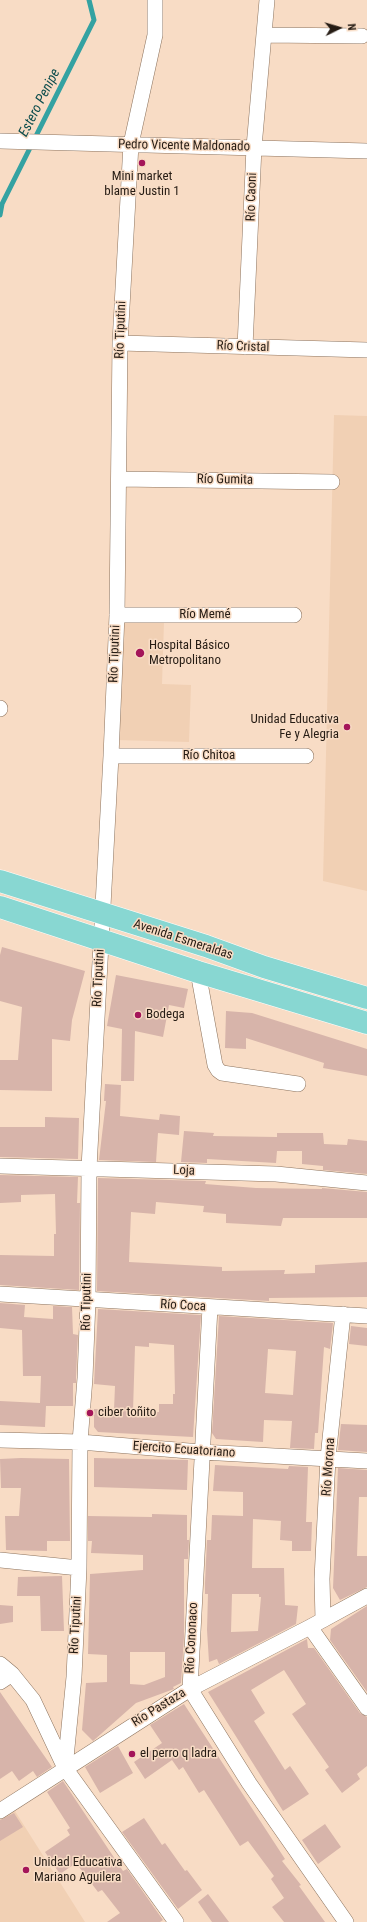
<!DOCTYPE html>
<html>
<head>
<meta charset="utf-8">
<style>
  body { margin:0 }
  #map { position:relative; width:367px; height:1922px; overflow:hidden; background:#f8dcc5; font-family:"Roboto Condensed",sans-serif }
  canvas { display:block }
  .north { position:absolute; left:319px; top:8px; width:40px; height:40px; -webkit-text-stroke:3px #f8dcc5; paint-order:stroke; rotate:85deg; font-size:11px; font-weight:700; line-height:16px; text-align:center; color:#261c14 }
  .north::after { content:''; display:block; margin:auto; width:14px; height:18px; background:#261c14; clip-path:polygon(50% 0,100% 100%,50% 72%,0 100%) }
</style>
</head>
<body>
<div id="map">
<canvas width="367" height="1922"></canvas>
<div class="north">N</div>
</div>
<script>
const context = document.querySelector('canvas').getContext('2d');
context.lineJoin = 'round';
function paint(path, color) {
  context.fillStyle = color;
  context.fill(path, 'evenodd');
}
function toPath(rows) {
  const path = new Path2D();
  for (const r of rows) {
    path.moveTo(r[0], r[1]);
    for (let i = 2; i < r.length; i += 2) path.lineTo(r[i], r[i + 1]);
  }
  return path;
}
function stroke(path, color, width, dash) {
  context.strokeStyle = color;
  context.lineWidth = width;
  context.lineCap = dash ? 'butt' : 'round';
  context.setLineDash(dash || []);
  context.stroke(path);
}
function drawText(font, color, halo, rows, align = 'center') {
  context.font = font + ' "Roboto Condensed",sans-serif';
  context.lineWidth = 3;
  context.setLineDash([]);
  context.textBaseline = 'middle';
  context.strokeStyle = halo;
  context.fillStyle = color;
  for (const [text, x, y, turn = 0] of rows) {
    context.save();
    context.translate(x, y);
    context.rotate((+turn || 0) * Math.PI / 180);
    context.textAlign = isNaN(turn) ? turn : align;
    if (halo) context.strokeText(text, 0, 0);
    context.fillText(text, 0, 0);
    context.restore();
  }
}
paint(toPath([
  [334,415,367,416,367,891,323,881],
  [119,621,164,622,162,684,191,685,189,742,116,740],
  [13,1808,85,1922,0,1922,0,1817]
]), '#f1d0b4');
stroke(toPath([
  [0,215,2,204,94,20,89,0]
]), '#34a2a2', 5);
paint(toPath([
  [2,947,85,971,72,1020,70,1041,52,1039,52,1091,0,1090,0,1060,18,1060,22,1007,0,1001,0,955],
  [116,975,188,989,184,1008,169,1005,163,1037,135,1031,134,1081,121,1081,122,1029,107,1026],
  [226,1011,252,1013,367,1049,367,1076,323,1068,324,1063,246,1038,246,1049,225,1048],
  [105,1084,121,1085,120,1116,159,1120,160,1114,180,1116,179,1135,158,1133,156,1162,99,1160,106,1101,104,1101],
  [45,1117,79,1118,78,1159,0,1157,0,1127,45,1127],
  [184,1131,214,1133,213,1136,277,1137,277,1133,323,1133,324,1144,347,1145,348,1139,367,1141,367,1174,323,1170,323,1166,302,1164,302,1151,277,1151,276,1163,207,1159,207,1163,181,1162],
  [0,1175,78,1177,77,1203,80,1203,79,1290,0,1285,0,1255,54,1256,54,1234,56,1234,55,1194,21,1195,21,1202,0,1203],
  [98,1178,206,1181,205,1184,256,1188,322,1189,322,1188,367,1192,367,1218,283,1218,281,1226,226,1223,226,1214,203,1212,204,1206,156,1202,155,1214,131,1212,129,1262,222,1267,222,1271,285,1270,284,1274,315,1273,315,1265,367,1262,367,1297,269,1298,269,1301,97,1291],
  [0,1303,25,1305,24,1317,53,1319,53,1306,72,1307,73,1334,78,1335,76,1377,76,1383,73,1383,73,1406,46,1406,45,1427,0,1425,0,1401,40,1403,41,1376,23,1376,22,1330,0,1328],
  [98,1309,201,1315,193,1437,98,1432,94,1427,94,1409,114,1410,115,1386,94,1384],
  [149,1343,174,1345,175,1394,173,1394,173,1404,159,1404,159,1412,133,1411,135,1346,149,1347],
  [219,1316,333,1323,330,1349,324,1347,318,1433,315,1433,314,1449,290,1448,292,1421,264,1420,263,1442,216,1439,212,1433],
  [268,1349,296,1351,293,1395,265,1393],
  [351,1326,367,1328,367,1346,349,1344],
  [341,1424,367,1425,367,1452,338,1450],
  [21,1458,69,1459,70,1541,47,1541,47,1551,6,1550,5,1516,19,1516,21,1488,1,1488,0,1459],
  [94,1458,188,1460,187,1490,94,1487],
  [215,1465,288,1469,289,1466,308,1467,306,1522,312,1522,311,1551,292,1551,292,1541,280,1540,281,1521,253,1519,252,1568,284,1568,285,1605,298,1606,296,1624,219,1664,217,1659,209,1662,207,1630,208,1594,205,1594,205,1583,207,1540,211,1540,212,1515,243,1516,243,1492,213,1491],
  [232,1594,259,1594,259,1597,261,1597,258,1631,231,1632],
  [338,1468,367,1470,367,1497,359,1497,357,1556,367,1556,367,1587,340,1600,333,1588],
  [152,1514,187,1515,187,1540,189,1540,188,1559,184,1559,184,1637,181,1683,173,1687,174,1689,136,1703,93,1741,82,1730,86,1683,107,1682,107,1655,88,1654,90,1574,143,1570,143,1555,91,1553,92,1541,88,1541,88,1516,152,1517],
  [130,1652,165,1652,165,1677,144,1685,130,1684],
  [62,1576,64,1631,41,1631,40,1596,17,1596,18,1577],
  [0,1605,13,1606,13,1622,0,1624],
  [367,1606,367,1692,330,1640,331,1629],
  [307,1639,308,1648,314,1648,360,1713,367,1717,367,1766,357,1774,360,1779,342,1793,325,1770,329,1767,292,1714,306,1704,284,1670,251,1690,265,1713,254,1721,285,1770,290,1766,309,1794,283,1811,208,1692],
  [0,1692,52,1767,37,1777,33,1771,19,1781,12,1771,0,1779],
  [184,1704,285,1859,282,1861,301,1885,299,1886,325,1922,284,1922,272,1907,284,1898,271,1879,274,1876,248,1841,240,1846,204,1790,199,1793,183,1767,179,1770,172,1760,145,1779,134,1762,162,1743,150,1725],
  [118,1746,133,1773,100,1793,85,1767],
  [63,1781,123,1871,127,1869,163,1920,160,1922,107,1922,120,1913,102,1890,98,1892,76,1863,60,1874,45,1852,70,1835,67,1830,70,1828,47,1792],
  [14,1813,23,1827,0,1841,0,1820],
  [144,1818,162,1845,165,1843,185,1871,187,1870,202,1890,178,1909,122,1832],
  [325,1824,341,1847,318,1864,302,1840],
  [208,1894,229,1922,212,1922,198,1902]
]), '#d7b4aa');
const street = toPath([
  [264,35,362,36],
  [0,141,367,151],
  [120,343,367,350],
  [245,347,254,147,267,0],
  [119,479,332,482],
  [117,615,294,615],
  [0,708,0,709],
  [111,756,306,756],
  [198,972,215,1065,218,1070,222,1073,298,1084],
  [0,1166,276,1174,367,1183],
  [0,1294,367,1316],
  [210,1307,190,1689,249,1783,346,1922],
  [0,1440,80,1442,201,1452,367,1461],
  [0,1560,79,1568],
  [323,1620,322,1579,328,1458,343,1314],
  [310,1627,367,1708],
  [0,1664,12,1674,33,1700,65,1768,176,1922],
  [0,1682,12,1674],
  [65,1768,74,1677,79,1568,80,1442,85,1378,88,1300,89,1168,111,756,117,615,120,343,131,144,155,35,155,0],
  [0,1811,190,1689,310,1627,367,1596]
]);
const primary = toPath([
  [0,881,206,946,264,967,367,998],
  [0,907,198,972,367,1023]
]);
stroke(street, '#8c735e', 16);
stroke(primary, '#fff', 23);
stroke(street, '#fff', 15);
stroke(primary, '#88d7d2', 22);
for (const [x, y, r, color] of [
  [142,163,4,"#a41559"],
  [140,653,5,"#a41559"],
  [347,727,4,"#a41559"],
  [138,1015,4,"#a41559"],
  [90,1413,4,"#a41559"],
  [132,1754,4,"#a41559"],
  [26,1870,4,"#a41559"]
]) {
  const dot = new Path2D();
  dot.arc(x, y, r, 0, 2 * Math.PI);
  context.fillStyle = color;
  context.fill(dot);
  stroke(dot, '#f8dcc5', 1.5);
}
drawText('13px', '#261c14', '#f8dcc5', [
  ["Pedro Vicente Maldonado",184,146,1],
  ["Río Caoni",252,197,-88],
  ["Río Tiputini",121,330,-88],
  ["Río Cristal",243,347,2],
  ["Río Gumita",225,480,1],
  ["Río Memé",205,615],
  ["Río Tiputini",115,654,-88],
  ["Río Chitoa",209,756],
  ["Avenida Esmeraldas",183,940,18],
  ["Río Tiputini",99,978,-87],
  ["Loja",184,1171,2],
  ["Río Tiputini",87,1302,-89],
  ["Río Coca",183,1306,3],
  ["Ejercito Ecuatoriano",184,1450,4],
  ["Río Morona",329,1467,-86],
  ["Río Tiputini",76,1625,-87],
  ["Río Cononaco",192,1638,-87],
  ["Río Pastaza",159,1708,-32]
]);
drawText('13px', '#261c14', '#f8dcc5', [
  ["Mini market",142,177,"center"],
  ["blame Justin 1",142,192,"center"],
  ["Hospital Básico",149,646],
  ["Metropolitano",149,661],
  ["Unidad Educativa",339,720,"right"],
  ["Fe y Alegria",339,735,"right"],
  ["Bodega",146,1015],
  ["ciber toñito",98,1413],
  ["el perro q ladra",140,1754],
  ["Unidad Educativa",34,1863],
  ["Mariano Aguilera",34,1878]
], 'left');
drawText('italic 14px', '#0d4d4d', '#f8dcc5', [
  ["Estero Penipe",40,103,-63]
]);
</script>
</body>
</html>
